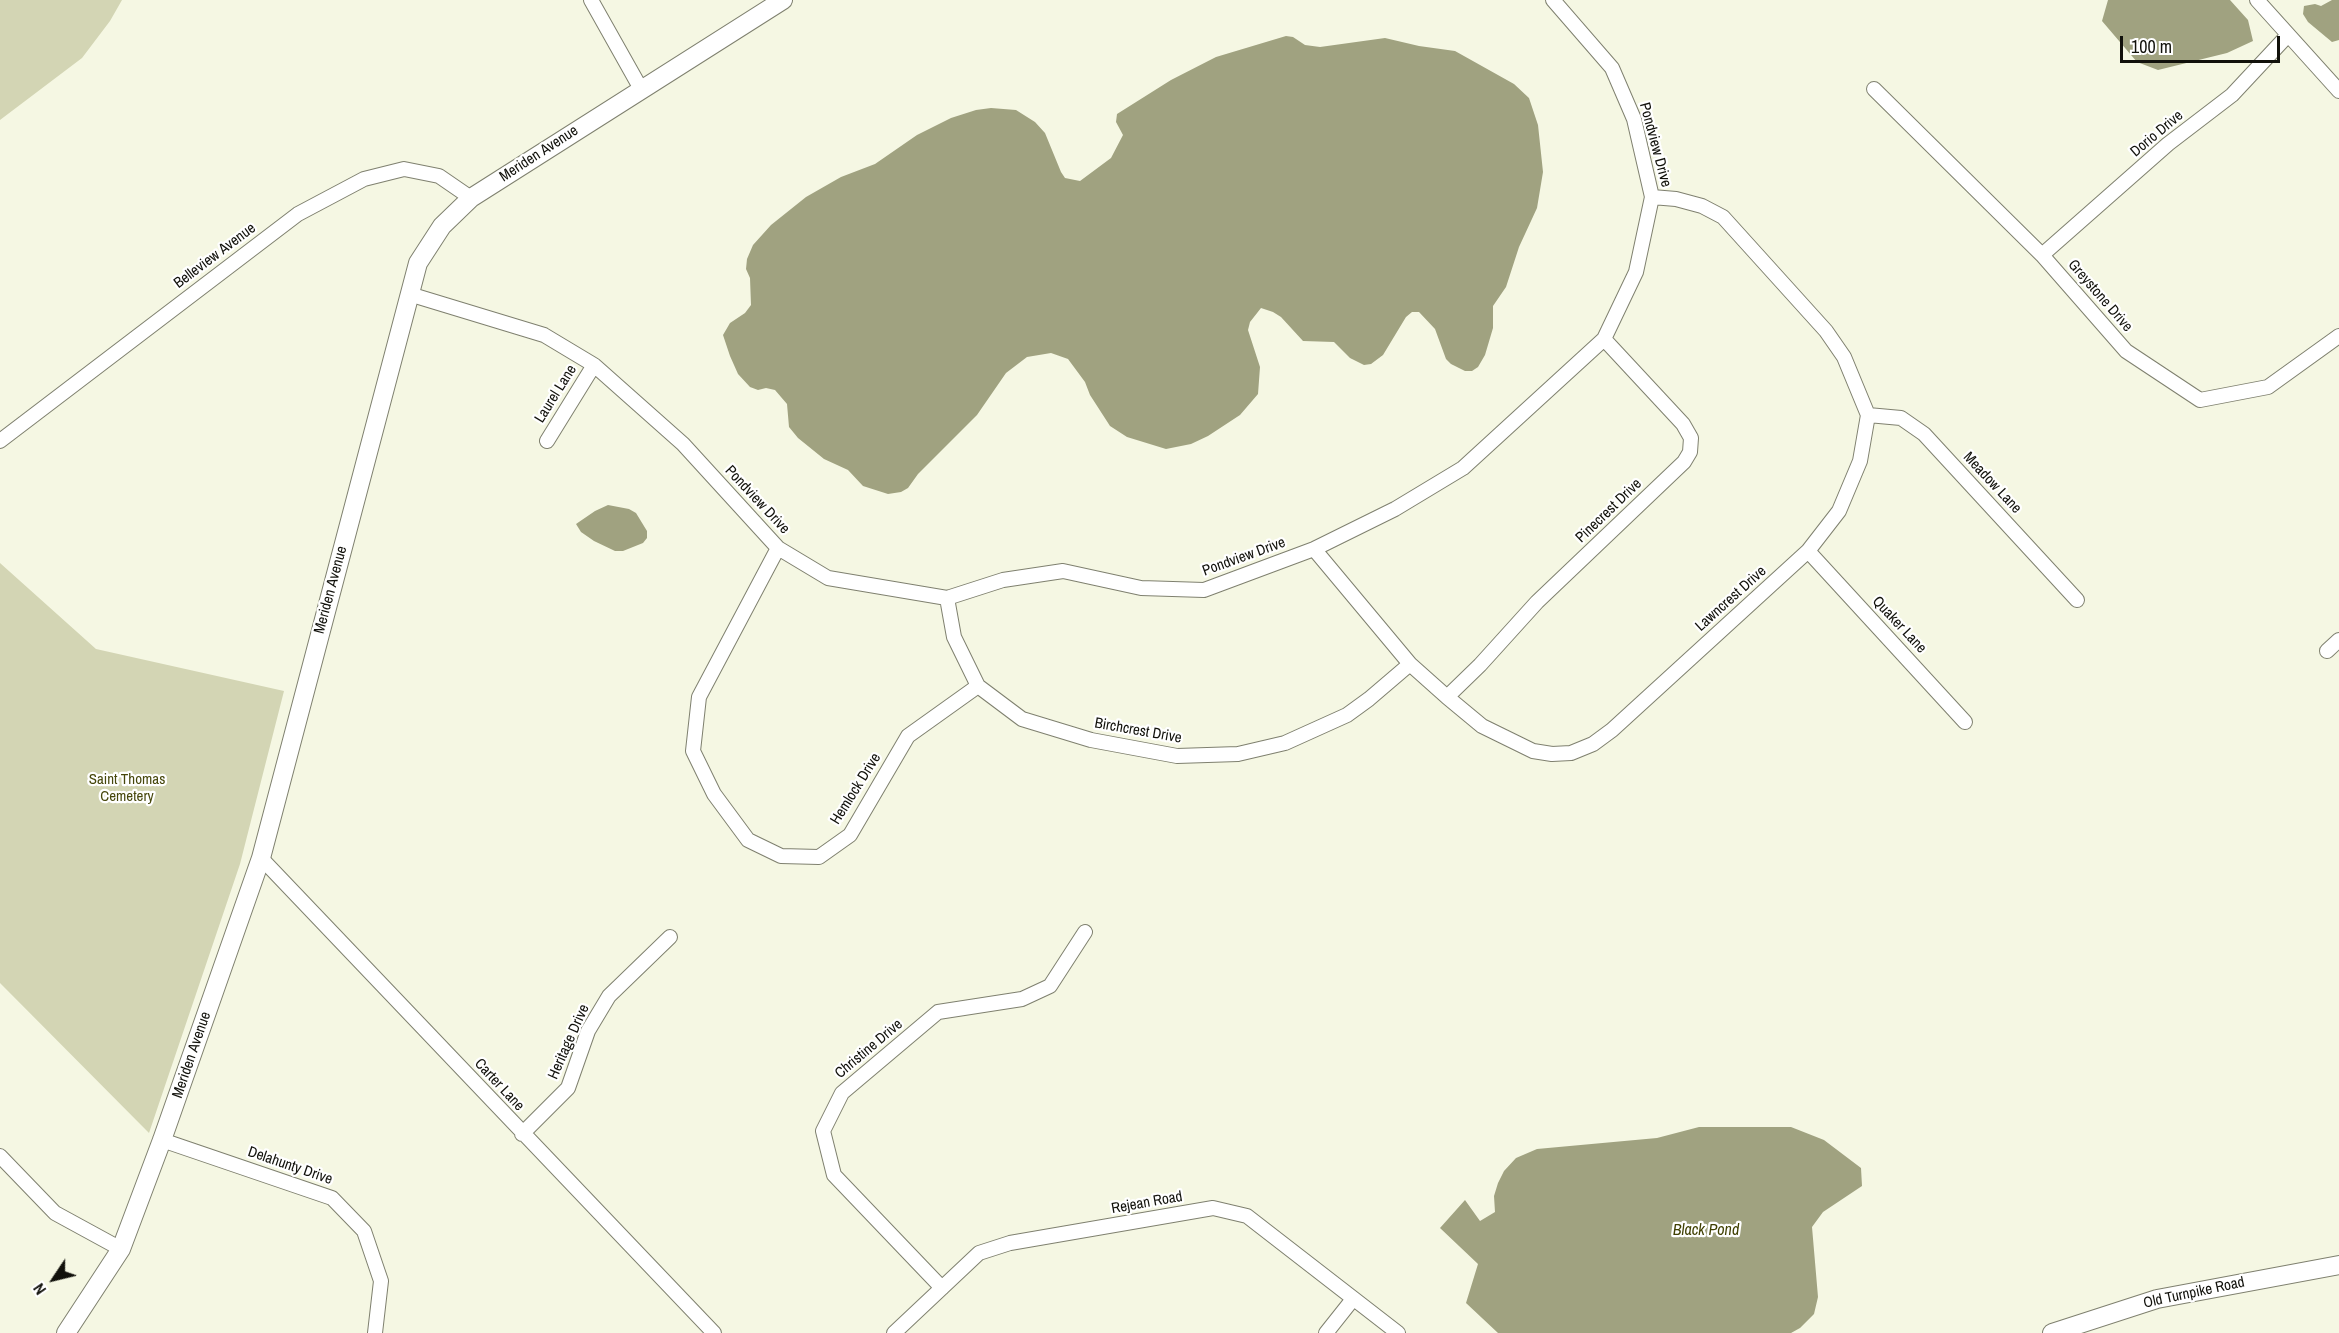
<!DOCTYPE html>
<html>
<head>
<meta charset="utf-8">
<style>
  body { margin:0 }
  #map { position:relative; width:2339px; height:1333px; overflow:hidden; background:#f5f7e3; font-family:"Archivo Narrow",sans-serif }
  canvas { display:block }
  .north { position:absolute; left:24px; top:1249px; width:60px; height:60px; -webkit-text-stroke:4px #fff; paint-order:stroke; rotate:235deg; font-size:16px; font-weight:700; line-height:24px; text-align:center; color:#11110b }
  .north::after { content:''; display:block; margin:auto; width:21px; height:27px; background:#11110b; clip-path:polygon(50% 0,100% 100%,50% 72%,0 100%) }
  .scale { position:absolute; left:2120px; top:36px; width:160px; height:27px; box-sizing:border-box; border:3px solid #11110b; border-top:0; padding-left:8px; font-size:18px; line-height:21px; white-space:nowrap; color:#11110b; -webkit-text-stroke:4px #fff; paint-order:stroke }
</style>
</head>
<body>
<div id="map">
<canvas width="2339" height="1333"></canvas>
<div class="north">N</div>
<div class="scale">100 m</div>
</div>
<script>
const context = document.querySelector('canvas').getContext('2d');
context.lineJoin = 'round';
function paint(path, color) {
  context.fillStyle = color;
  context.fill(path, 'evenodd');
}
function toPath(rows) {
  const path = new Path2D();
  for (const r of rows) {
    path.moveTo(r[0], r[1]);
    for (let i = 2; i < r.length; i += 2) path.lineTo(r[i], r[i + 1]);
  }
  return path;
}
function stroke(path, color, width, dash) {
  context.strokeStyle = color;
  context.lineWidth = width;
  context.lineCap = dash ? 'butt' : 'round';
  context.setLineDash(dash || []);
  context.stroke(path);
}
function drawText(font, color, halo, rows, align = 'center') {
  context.font = font + ' "Archivo Narrow",sans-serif';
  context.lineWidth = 4.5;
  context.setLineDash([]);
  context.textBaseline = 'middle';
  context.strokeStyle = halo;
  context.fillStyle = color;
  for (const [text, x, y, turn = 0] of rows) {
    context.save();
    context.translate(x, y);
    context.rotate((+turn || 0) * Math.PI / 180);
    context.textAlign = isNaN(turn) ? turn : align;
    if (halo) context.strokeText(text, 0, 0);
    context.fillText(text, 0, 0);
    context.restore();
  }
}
paint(toPath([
  [0,0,122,0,110,21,82,58,0,120],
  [0,563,96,649,284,691,240,864,149,1133,0,983]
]), '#d3d5b4');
paint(toPath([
  [2108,0,2230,0,2248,20,2253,41,2227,53,2158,70,2137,62,2102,21],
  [2332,0,2339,0,2339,40,2332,42,2308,22,2303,14,2304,6,2315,4,2321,6],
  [1286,36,1293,37,1305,45,1320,47,1385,38,1419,46,1455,51,1514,84,1529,98,1538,125,1543,172,1537,208,1519,247,1506,287,1493,306,1493,328,1485,355,1478,367,1472,371,1465,371,1451,364,1446,359,1435,329,1419,312,1412,312,1406,317,1383,355,1371,364,1364,365,1350,358,1334,342,1303,341,1281,317,1273,312,1261,308,1250,322,1248,330,1260,367,1258,394,1240,415,1208,436,1191,444,1166,449,1127,437,1110,426,1090,395,1085,382,1068,359,1051,353,1027,357,1006,373,977,415,918,474,908,488,901,492,888,494,863,486,848,470,824,459,798,438,789,427,787,404,775,390,766,388,758,390,750,387,738,374,730,356,723,335,730,323,745,313,751,305,750,278,746,269,747,259,753,245,771,225,806,197,841,177,875,164,917,135,951,118,976,110,991,108,1016,110,1035,122,1045,133,1061,172,1065,178,1080,181,1111,158,1123,135,1116,122,1117,114,1171,80,1216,57],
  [608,505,629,509,636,513,647,531,647,538,643,543,623,551,615,551,594,541,581,532,576,524,595,511],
  [1699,1127,1791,1127,1824,1140,1861,1168,1862,1186,1823,1212,1812,1227,1818,1297,1814,1314,1800,1328,1791,1333,1498,1333,1466,1303,1478,1264,1440,1228,1465,1200,1480,1221,1495,1212,1494,1196,1498,1183,1504,1171,1516,1158,1537,1149,1657,1138]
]), '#a0a280');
const street = toPath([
  [591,0,641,89],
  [2257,0,2339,91],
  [1874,89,2042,255,2126,351,2200,400,2268,387,2339,336],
  [2042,255,2168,144,2232,95,2288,35],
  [409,294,544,335,594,365,683,444,778,548,828,578,947,598,1003,580,1063,571,1141,588,1204,590,1314,549,1395,509,1463,468,1604,339,1636,272,1652,197,1634,119,1612,68,1553,0],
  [1868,415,1901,418,1924,434,2077,600],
  [0,441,298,214,364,179,404,169,439,176,471,198],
  [547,441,594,365],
  [778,548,699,697,693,751,714,794,748,840,781,856,819,857,850,835,908,736,978,686],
  [1314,549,1410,664,1447,697,1482,726,1533,751,1552,754,1571,753,1593,744,1612,730,1808,551,1839,511,1860,461,1868,415,1844,357,1826,331,1723,217,1702,206,1676,199,1652,197],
  [1808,551,1965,722],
  [947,598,954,637,978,686,1022,719,1091,740,1177,756,1238,754,1285,743,1347,715,1369,699,1410,664],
  [2327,651,2339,640],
  [1447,697,1480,665,1537,602,1684,462,1690,452,1691,438,1683,424,1604,339],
  [261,858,714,1333],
  [522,1134,568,1088,588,1031,609,996,670,937],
  [162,1140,332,1198,364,1231,381,1281,375,1333],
  [0,1156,55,1213,121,1249],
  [942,1288,834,1175,823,1131,842,1093,938,1012,1022,999,1050,986,1085,932],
  [894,1333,979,1253,1010,1243,1213,1208,1247,1216,1398,1333],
  [1326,1333,1353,1299]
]);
const secondary = toPath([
  [66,1333,121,1249,162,1140,261,858,418,263,442,226,471,198,783,0],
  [2052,1333,2157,1299,2339,1265]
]);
stroke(street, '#7f806f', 16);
stroke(secondary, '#7f806f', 20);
stroke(street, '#fff', 14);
stroke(secondary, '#fff', 18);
drawText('15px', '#11110b', '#fff', [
  ["Dorio Drive",2157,134,-40],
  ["Pondview Drive",1655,145,75],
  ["Meriden Avenue",539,154,-33],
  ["Belleview Avenue",215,256,-37],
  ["Greystone Drive",2100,296,49],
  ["Laurel Lane",556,394,-58],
  ["Meadow Lane",1992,483,47],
  ["Pondview Drive",757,500,47],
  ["Pinecrest Drive",1609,511,-44],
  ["Pondview Drive",1244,557,-20],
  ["Meriden Avenue",331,590,-75],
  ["Lawncrest Drive",1731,599,-42],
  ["Quaker Lane",1899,625,47],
  ["Birchcrest Drive",1138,731,10],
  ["Hemlock Drive",856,789,-58],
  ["Heritage Drive",569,1042,-66],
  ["Christine Drive",869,1049,-40],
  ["Meriden Avenue",192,1055,-71],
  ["Carter Lane",499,1085,47],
  ["Delahunty Drive",290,1166,19],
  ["Rejean Road",1147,1203,-10],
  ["Old Turnpike Road",2194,1293,-12]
]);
drawText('15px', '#46470b', '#fff', [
  ["Saint Thomas",127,780],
  ["Cemetery",127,797]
]);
drawText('italic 16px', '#404002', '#fff', [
  ["Black Pond",1706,1231]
]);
</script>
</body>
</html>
